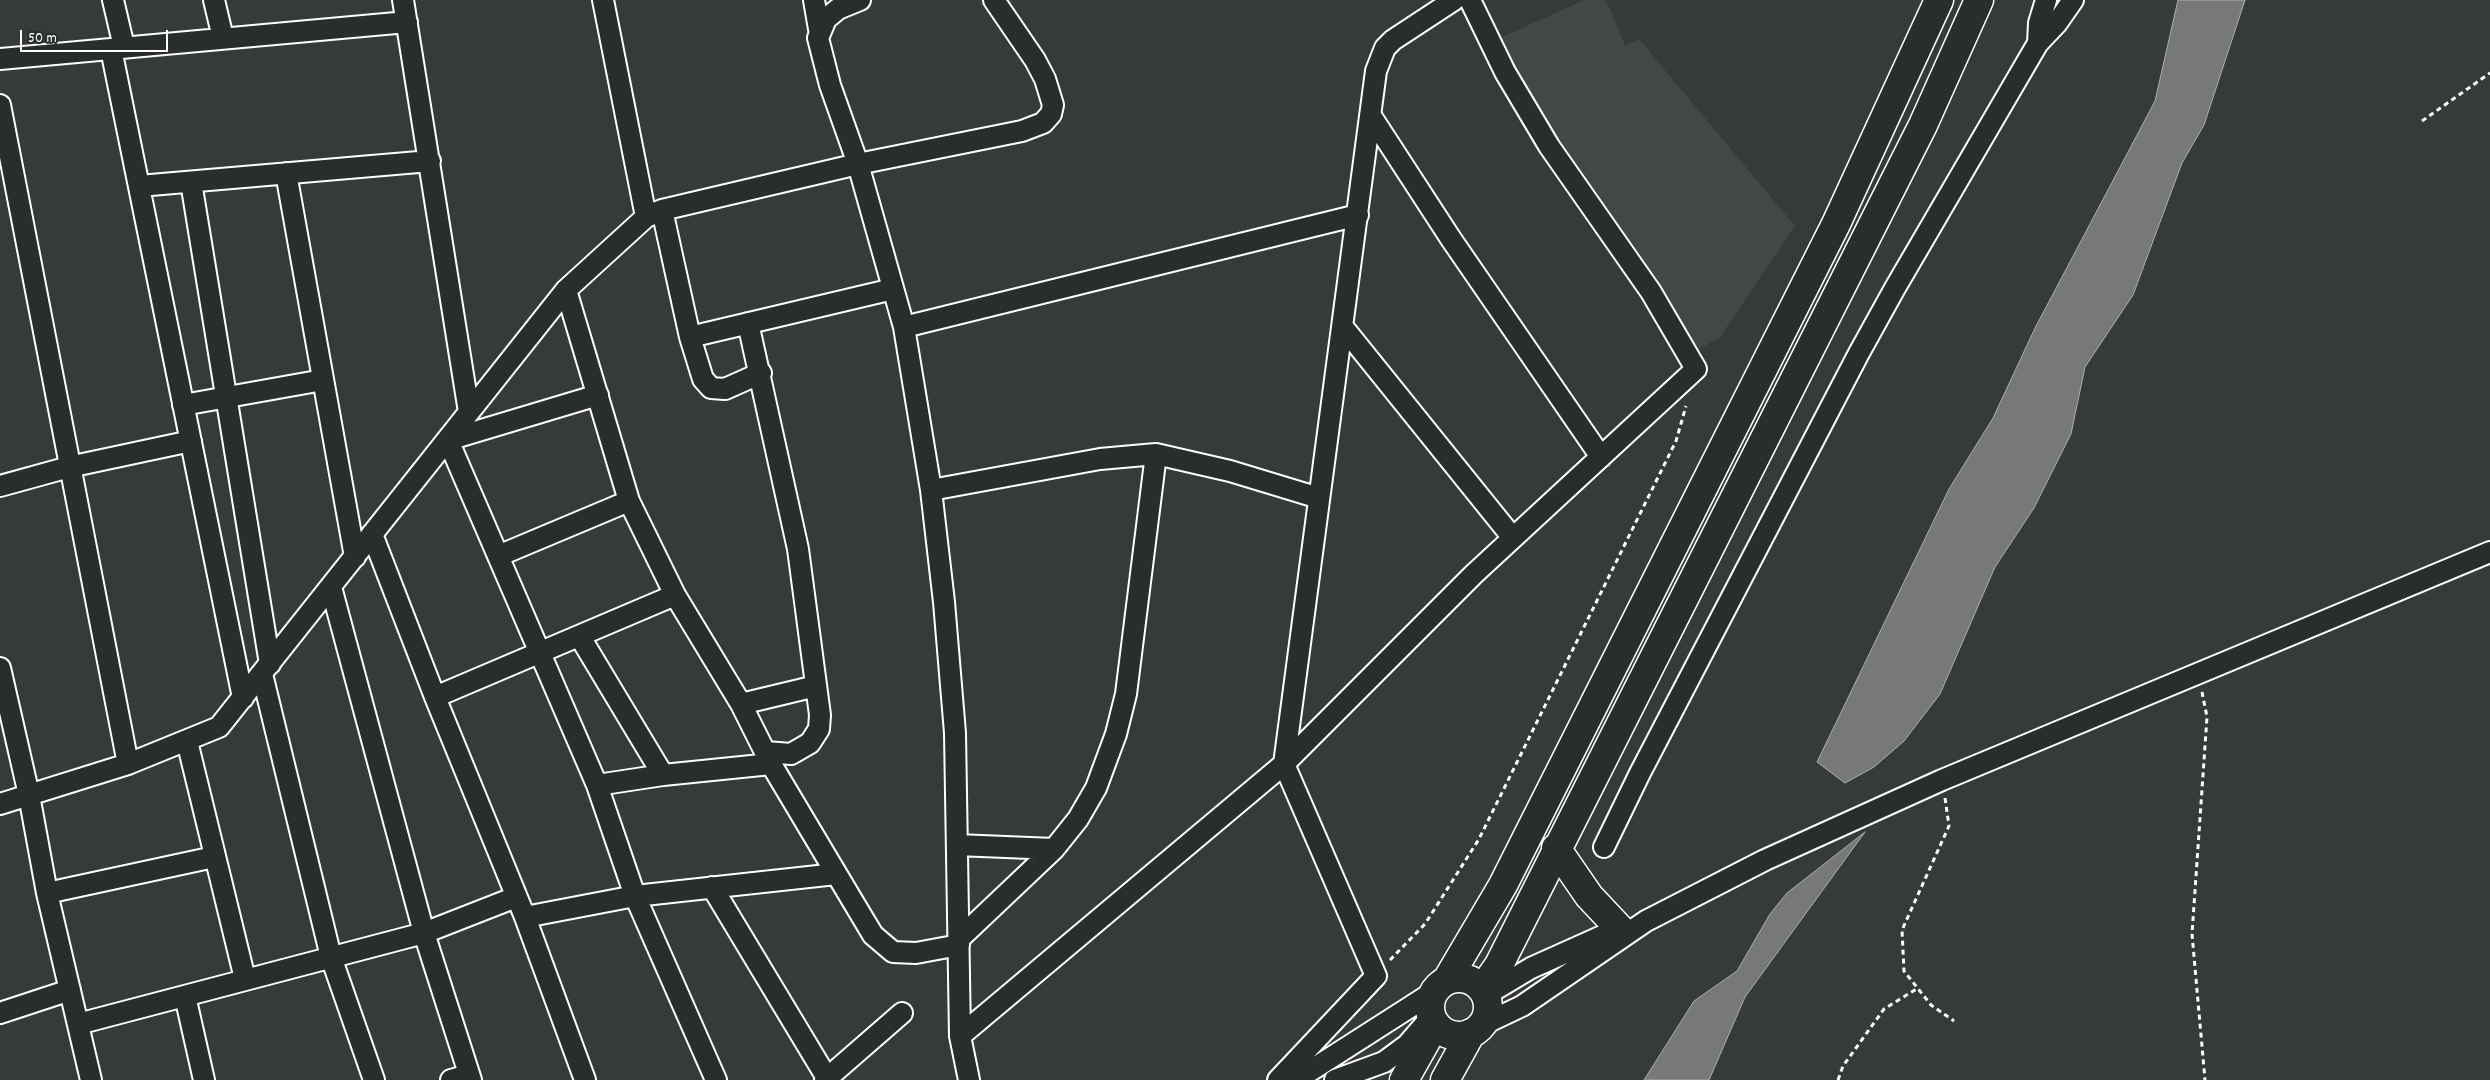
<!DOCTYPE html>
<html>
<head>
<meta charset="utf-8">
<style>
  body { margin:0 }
  #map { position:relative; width:2490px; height:1080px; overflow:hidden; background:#373a3b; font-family:Dekko,sans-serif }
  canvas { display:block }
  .scale { position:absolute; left:20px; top:30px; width:148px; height:22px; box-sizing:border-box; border:2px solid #fff; border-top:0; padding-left:6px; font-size:15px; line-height:18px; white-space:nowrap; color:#fff; -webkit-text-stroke:4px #2a2d2e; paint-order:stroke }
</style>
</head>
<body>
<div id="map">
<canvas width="2490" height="1080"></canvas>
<div class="scale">50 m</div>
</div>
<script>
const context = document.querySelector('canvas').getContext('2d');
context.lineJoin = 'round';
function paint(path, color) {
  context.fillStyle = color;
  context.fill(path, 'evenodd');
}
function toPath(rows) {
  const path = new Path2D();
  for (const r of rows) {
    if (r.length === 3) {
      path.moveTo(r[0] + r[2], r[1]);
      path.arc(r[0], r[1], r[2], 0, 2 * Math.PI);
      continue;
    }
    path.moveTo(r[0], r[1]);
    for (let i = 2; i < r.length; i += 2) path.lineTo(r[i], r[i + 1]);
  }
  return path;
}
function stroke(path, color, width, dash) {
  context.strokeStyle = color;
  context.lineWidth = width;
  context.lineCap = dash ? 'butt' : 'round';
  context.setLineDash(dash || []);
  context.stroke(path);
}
paint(toPath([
  [1584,0,1606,0,1625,45,1639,39,1795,226,1720,337,1699,349,1572,169,1532,106,1498,39]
]), '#444748');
const water = toPath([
  [2178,0,2245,0,2204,125,2182,163,2133,295,2085,367,2071,434,2034,508,1995,567,1940,694,1904,741,1874,767,1845,783,1817,762,1949,489,1993,418,2035,328,2155,101,2178,0],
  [1865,832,1745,997,1709,1080,1644,1080,1694,1001,1737,971,1770,914,1787,893,1865,832]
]);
paint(water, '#767879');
stroke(water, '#adaeaf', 1);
const minor = toPath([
  [113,0,124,47],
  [214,0,223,38],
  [403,0,469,412],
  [603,0,646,217],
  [814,0,819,29],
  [860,0,838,9,826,19,818,38,830,85,858,164,904,327,931,490,944,602,955,733,960,1036,969,1080],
  [2038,43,2057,23,2073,0],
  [111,49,243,698],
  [0,59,407,22],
  [0,105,128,764],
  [1371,116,1451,239,1601,457],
  [286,173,355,557],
  [191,182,270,664],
  [139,186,430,161],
  [662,210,690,337,703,379,711,388,725,389,761,373],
  [566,290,629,501,675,595,741,704,771,764,861,915,873,935,893,952,916,953,959,945],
  [748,323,798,549,820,715,819,729,810,743,791,754,766,752],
  [904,327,1358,215],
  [1343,327,1513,538],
  [690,337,893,289],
  [598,395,448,440,597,785,635,896,716,1080],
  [183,405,323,380],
  [0,486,69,467,191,441],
  [931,490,1100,459,1156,454,1230,471,1319,498],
  [372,534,435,697,525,917,585,1080],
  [498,556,629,501],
  [331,587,424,933,471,1080],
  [580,637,663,775],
  [0,668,29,795,47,893,91,1080],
  [262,674,331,957,374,1080],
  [435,697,675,595],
  [741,704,816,686],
  [187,741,245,979],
  [597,785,663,775,771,764],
  [0,804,128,764,219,727,566,290,646,217,662,210,858,164,1022,131,1043,123,1051,114,1053,105,1045,79,1035,60,994,0],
  [957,845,1054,849],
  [1604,847,1640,773,1859,353,1895,288,2038,43,2039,23,2046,0],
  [712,887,827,1078],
  [47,893,214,857],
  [525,917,635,896,836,874],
  [959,939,1054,849,1078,819,1096,788,1116,734,1126,694,1156,454],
  [1486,995,1531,968,1618,929],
  [185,996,204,1080],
  [0,1013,70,990],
  [78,1024,424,933,516,897],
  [1480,1026,1522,1006,1646,921,1765,860,1942,780,2490,552],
  [960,1036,1284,764,1474,574,1696,369,1651,292,1549,146,1505,72,1470,0],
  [451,1080,469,1075],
  [825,1080,902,1013],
  [1278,1080,1376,976,1284,764,1376,71,1385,48,1393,40,1454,0],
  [1296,1080,1435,991],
  [1335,1080,1384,1062,1407,1045,1426,1023]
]);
const primary = toPath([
  [1556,848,1589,896,1620,929],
  [1459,1007,29],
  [1447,980,1503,885,1836,224,1939,0],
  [1483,988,1499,965,1923,125,1979,0],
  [1404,1080,1435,1025],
  [1445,1080,1471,1033]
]);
stroke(minor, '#fff', 24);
stroke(primary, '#fff', 31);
stroke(toPath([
  [2422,121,2490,73],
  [2202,692,2207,717,2192,934,2205,1080],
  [1945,798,1949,826,1902,930,1904,971,1931,1005,1954,1021],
  [1390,960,1425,924,1479,839,1676,441,1686,406],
  [1838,1080,1843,1066,1884,1009,1918,988]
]), '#fff', 3, [5, 4]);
stroke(minor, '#2a2d2e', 20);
stroke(primary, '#2a2d2e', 28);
</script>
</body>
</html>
